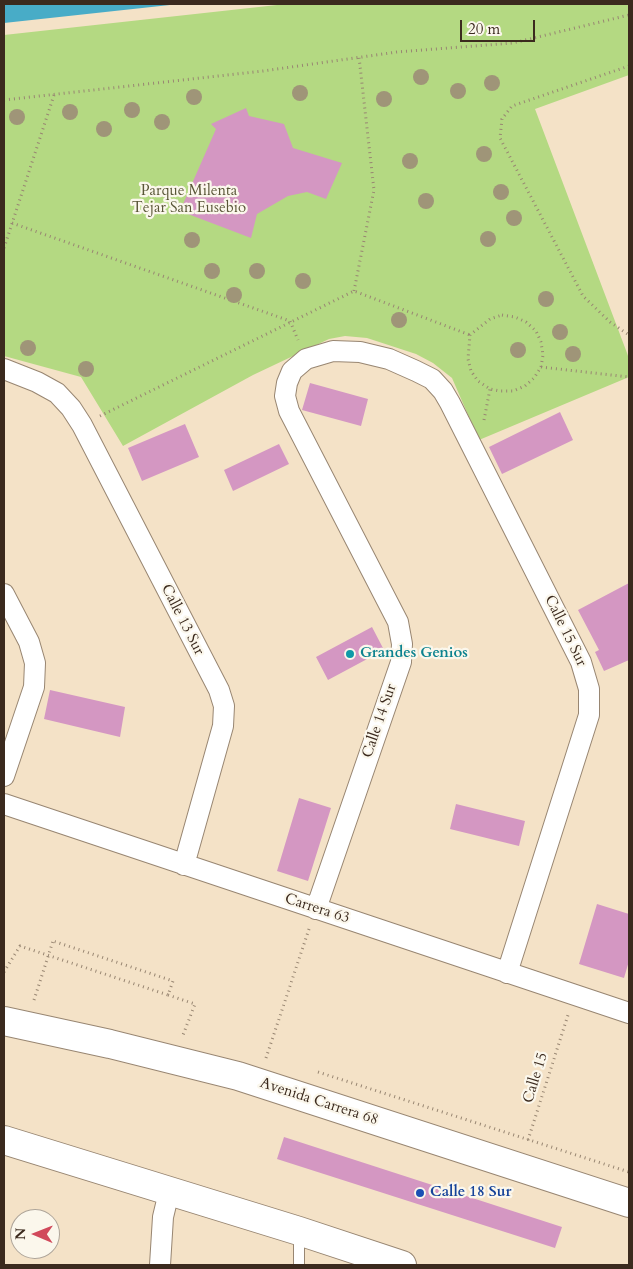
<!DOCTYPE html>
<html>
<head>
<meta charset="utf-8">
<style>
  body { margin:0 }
  #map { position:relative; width:633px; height:1269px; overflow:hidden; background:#f4e2c7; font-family:Cardo,serif }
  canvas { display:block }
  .frame { position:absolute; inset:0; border:5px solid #3b2a1e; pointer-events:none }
  .north { position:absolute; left:10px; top:1209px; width:50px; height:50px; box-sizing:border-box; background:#fbf7ec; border:1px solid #aea59a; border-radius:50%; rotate:271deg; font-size:14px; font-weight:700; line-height:20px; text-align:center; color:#3b2a1e }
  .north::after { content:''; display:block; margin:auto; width:18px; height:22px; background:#d1495b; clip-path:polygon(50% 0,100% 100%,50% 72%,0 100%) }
  .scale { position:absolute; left:460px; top:20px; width:75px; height:22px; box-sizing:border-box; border:2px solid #3b2a1e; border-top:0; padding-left:6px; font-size:15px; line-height:18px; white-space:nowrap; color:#3b2a1e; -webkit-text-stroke:4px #fbf7ec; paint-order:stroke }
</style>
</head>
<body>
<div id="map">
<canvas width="633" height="1269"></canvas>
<div class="frame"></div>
<div class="north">N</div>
<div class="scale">20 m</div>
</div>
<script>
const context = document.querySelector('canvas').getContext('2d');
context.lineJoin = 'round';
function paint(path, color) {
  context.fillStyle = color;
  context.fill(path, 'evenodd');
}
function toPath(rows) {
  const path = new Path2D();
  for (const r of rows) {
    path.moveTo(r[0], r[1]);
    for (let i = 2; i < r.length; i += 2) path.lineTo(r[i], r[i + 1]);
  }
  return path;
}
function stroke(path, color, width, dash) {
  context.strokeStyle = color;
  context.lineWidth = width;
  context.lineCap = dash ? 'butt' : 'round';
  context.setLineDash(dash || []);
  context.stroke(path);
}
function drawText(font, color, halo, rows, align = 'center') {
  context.font = font + ' Cardo,serif';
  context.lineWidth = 4.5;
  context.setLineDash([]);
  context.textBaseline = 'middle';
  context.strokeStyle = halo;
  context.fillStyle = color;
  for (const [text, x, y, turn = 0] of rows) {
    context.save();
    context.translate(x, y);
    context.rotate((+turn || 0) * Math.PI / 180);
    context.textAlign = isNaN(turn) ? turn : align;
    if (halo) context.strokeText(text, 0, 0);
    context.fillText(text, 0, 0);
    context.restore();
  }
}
paint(toPath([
  [286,4,629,4,629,75,535,109,627,353,629,359,629,377,479,440,452,378,433,363,416,354,367,338,345,336,329,339,253,375,123,446,81,377,4,356,4,35]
]), '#b4d982');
paint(toPath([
  [4,4,179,4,4,23]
]), '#48acc7');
paint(toPath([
  [246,108,249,116,284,124,293,148,342,163,326,199,307,192,288,196,257,214,251,238,180,211,216,129,211,124],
  [310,383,368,399,361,426,302,410],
  [560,412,573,440,502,474,489,447],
  [185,424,199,457,142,481,128,448],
  [279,444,289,464,233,491,224,470],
  [629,583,629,660,604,671,595,652,599,650,578,610],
  [372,627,384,650,328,680,316,657],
  [50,690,125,707,120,737,44,719],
  [299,798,331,808,308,881,277,871],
  [456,804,525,821,519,846,450,829],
  [597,904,629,914,629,961,624,978,579,964],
  [284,1137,562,1227,555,1248,277,1159]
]), '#d497c2');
const service = toPath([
  [299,1265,299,1232]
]);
const minor = toPath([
  [4,369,37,382,57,393,71,408,82,425,219,690,224,706,223,726,184,865],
  [4,594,29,642,35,663,34,687,4,776],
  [4,804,629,1013],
  [316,909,401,662,402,644,398,622,289,411,285,396,287,383,292,371,306,359,333,351,360,352,389,359,416,371,432,379,443,391,450,403,581,662,589,689,589,715,507,973],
  [160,1265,163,1217,169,1192]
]);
const primary = toPath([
  [4,1021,110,1044,238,1076,629,1203],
  [4,1140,299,1231,402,1265]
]);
stroke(service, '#988672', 12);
stroke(minor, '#988672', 22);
stroke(primary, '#988672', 30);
stroke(toPath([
  [629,66,512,106,502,119,500,138,583,296,610,322,629,335],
  [4,100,263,71,397,52,513,43,629,15],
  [12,223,290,321,298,340],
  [4,248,54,95],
  [354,291,374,190,359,57],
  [502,315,515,317,526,322,536,331,541,342,543,355,541,367,534,378,525,386,513,391,500,391,490,389,478,381,471,371,468,359,470,335,490,319,502,315],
  [541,367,629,377],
  [100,416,354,291,470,335],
  [484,420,490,389],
  [168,995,195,1004,183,1035],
  [34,1000,53,941],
  [266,1058,309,929],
  [318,1072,629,1172],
  [528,1140,568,1015]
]), '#988672', 3, [1, 4]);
stroke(service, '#fff', 10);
stroke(minor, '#fff', 20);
stroke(primary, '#fff', 28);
stroke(toPath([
  [4,972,20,946,168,995,173,981,53,941]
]), '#988672', 3, [1, 4]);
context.fillStyle = '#9f9578';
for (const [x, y] of [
  [421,77],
  [492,83],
  [458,91],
  [300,93],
  [194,97],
  [384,99],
  [132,110],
  [70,112],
  [17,117],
  [162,122],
  [104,129],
  [484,154],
  [410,161],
  [501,192],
  [426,201],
  [514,218],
  [488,239],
  [192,240],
  [212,271],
  [257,271],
  [303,281],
  [234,295],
  [546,299],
  [399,320],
  [560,332],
  [28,348],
  [518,350],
  [573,354],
  [86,369]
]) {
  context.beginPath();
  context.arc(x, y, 8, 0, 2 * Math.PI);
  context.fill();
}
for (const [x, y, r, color] of [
  [350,654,5,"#0f9aa8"],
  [420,1193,5,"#1a4fb4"]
]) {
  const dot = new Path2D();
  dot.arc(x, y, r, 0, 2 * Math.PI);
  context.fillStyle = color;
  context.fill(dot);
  stroke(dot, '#fbf7ec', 2);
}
drawText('15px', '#595637', '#fbf7ec', [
  ["Parque Milenta",189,192],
  ["Tejar San Eusebio",189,209]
]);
drawText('15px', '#3b2a1e', '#fbf7ec', [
  ["Calle 13 Sur",182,620,63],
  ["Calle 15 Sur",565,631,64],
  ["Calle 14 Sur",380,721,-71],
  ["Carrera 63",317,909,18],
  ["Calle 15",536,1078,-73],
  ["Avenida Carrera 68",319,1102,18]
]);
drawText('bold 15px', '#0d838f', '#fbf7ec', [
  ["Grandes Genios",360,654]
], 'left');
drawText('bold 15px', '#164399', '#fbf7ec', [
  ["Calle 18 Sur",430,1193]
], 'left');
</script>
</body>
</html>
